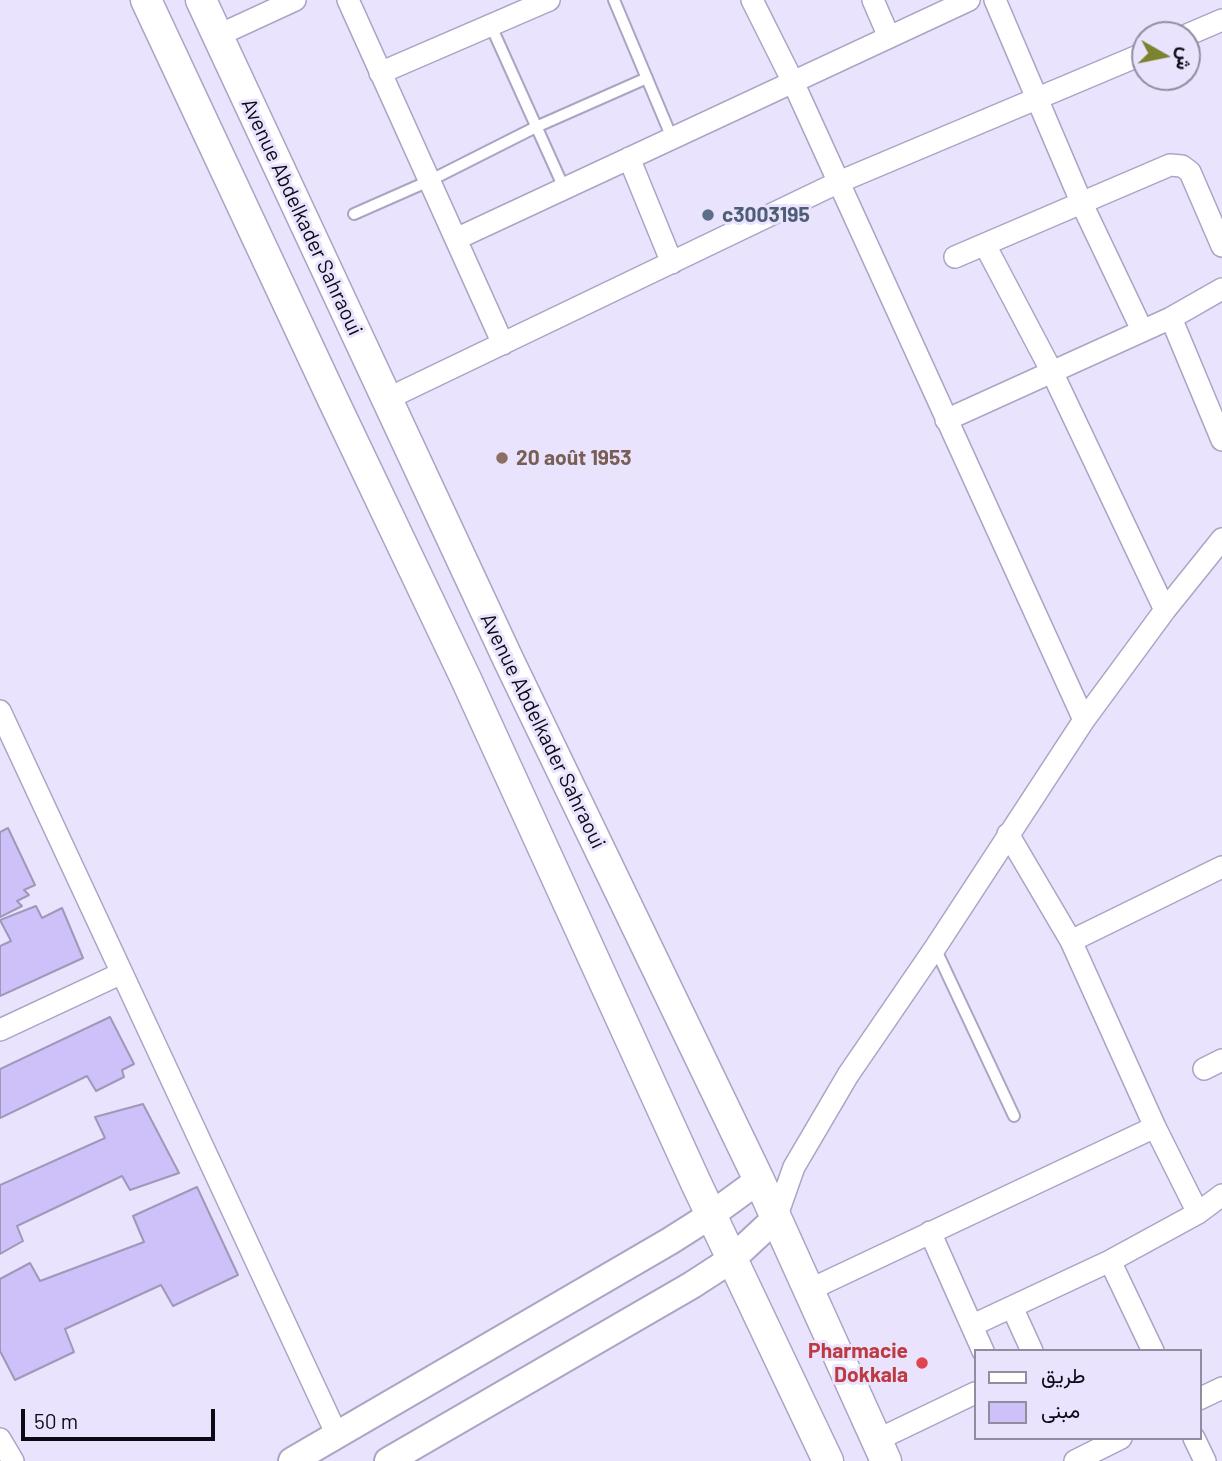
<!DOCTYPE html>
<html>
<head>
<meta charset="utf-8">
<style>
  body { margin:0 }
  #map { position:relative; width:1222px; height:1461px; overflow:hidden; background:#e9e3fe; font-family:Barlow,Vazirmatn,sans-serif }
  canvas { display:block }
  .legend { position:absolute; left:974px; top:1349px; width:228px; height:91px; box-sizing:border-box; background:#e9e3fe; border:2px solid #918ca0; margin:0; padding:9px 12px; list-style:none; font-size:21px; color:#0c0914 }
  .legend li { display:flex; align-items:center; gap:14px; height:35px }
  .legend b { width:35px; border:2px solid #918ca0 }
  .north { position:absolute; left:1131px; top:21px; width:70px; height:70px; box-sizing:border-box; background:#e9e3fe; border:2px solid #918ca0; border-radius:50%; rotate:99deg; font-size:19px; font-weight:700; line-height:28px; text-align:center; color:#0c0914 }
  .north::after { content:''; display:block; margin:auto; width:24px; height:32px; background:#7b832f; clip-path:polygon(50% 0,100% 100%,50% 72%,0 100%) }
  .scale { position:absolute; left:21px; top:1409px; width:194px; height:32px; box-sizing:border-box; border:4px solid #0c0914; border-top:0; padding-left:9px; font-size:21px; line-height:24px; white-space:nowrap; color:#0c0914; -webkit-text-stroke:5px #e9e3fe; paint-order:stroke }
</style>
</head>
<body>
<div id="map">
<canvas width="1222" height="1461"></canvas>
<ul class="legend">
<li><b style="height:9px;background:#fff"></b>طريق</li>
<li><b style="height:19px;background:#cec0f9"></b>مبنى</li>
</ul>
<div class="north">ش</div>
<div class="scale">50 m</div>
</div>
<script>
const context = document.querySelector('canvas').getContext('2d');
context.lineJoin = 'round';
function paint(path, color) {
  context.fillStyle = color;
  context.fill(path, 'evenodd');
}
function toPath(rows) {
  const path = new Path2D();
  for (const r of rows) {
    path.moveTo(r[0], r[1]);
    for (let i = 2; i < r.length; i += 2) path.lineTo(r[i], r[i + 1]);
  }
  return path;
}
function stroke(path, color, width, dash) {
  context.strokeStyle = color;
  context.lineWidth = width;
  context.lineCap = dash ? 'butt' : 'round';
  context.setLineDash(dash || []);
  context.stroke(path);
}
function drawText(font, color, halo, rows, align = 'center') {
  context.font = font + ' Barlow,sans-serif';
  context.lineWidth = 6;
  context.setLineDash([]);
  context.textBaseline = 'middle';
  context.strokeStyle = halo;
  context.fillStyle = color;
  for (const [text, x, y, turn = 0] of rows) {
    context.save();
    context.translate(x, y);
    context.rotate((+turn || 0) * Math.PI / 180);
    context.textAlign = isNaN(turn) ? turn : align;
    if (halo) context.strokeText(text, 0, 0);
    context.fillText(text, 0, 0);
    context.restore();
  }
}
const building = toPath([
  [8,828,35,885,24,890,29,895,17,901,22,906,0,917,0,832,8,828],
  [36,906,42,918,62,908,83,958,0,996,0,946,11,941,0,920,36,906],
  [110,1017,134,1064,122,1070,124,1077,96,1091,87,1076,0,1118,0,1069,110,1017],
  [143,1104,179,1173,130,1190,122,1176,17,1226,23,1241,0,1254,0,1185,105,1138,95,1117,143,1104],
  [197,1187,238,1275,173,1306,161,1285,65,1329,74,1352,15,1380,0,1351,0,1279,30,1263,40,1281,144,1242,133,1216,197,1187]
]);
paint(building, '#cec0f9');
stroke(building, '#9f98b8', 2);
const service = toPath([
  [614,0,672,138],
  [491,26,564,188],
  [354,214,429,181,536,127,647,78],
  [935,948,1014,1116]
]);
const minor = toPath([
  [348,0,503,344],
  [752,0,793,82,1084,720],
  [873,0,889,37],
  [995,0,1082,204,1142,330],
  [1187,35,1222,20],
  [217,36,295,0],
  [380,73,549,0],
  [629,158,672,263],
  [456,239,969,0],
  [985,245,1052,372,1165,610],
  [955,257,1170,165,1182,166,1190,172,1222,246],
  [1171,318,1222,440],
  [387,399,839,182,1145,53],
  [946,420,1171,318,1222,289],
  [0,711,337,1435],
  [1008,834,1071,941,1155,1127,1198,1213],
  [1071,941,1222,867],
  [0,1030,122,973],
  [1204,1069,1222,1060],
  [776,1218,794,1167,848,1075,935,948,1084,720,1165,610,1222,539],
  [930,1232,983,1351],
  [1110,1261,1153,1351],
  [809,1290,1155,1127],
  [1012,1307,1032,1351],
  [973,1325,1110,1261,1198,1213,1222,1195],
  [1199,1399,1222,1388],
  [1194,1438,1205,1461],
  [0,1439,13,1461],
  [877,1440,975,1393],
  [1075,1461,1121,1438]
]);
const tertiary = toPath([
  [292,1461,670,1241,711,1215,759,1180],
  [388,1461,692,1285,732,1259,776,1218]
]);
const secondary = toPath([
  [146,0,335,404,466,679,696,1183,828,1461],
  [201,0,508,659,759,1180,886,1461]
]);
stroke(service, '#aba4c4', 14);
stroke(minor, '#aba4c4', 24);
stroke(tertiary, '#aba4c4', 30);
stroke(secondary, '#aba4c4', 33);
stroke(service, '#fff', 10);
stroke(minor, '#fff', 21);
stroke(tertiary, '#fff', 26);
stroke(secondary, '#fff', 30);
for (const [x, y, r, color] of [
  [708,215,7,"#5c6f8a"],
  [502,458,7,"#8d6e63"],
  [922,1363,7,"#e0444e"]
]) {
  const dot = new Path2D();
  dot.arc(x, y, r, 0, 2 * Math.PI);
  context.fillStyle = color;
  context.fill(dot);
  stroke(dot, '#e9e3fe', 2.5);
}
drawText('bold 21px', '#4e5e75', '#e9e3fe', [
  ["c3003195",722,215]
], 'left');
drawText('21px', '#0c0914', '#e9e3fe', [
  ["Avenue Abdelkader Sahraoui",302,217,65],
  ["Avenue Abdelkader Sahraoui",543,731,64]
]);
drawText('bold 21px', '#785e54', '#e9e3fe', [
  ["20 août 1953",516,458]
], 'left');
drawText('bold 21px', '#be3a42', '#e9e3fe', [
  ["Pharmacie",908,1351],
  ["Dokkala",908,1375]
], 'right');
</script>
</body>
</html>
